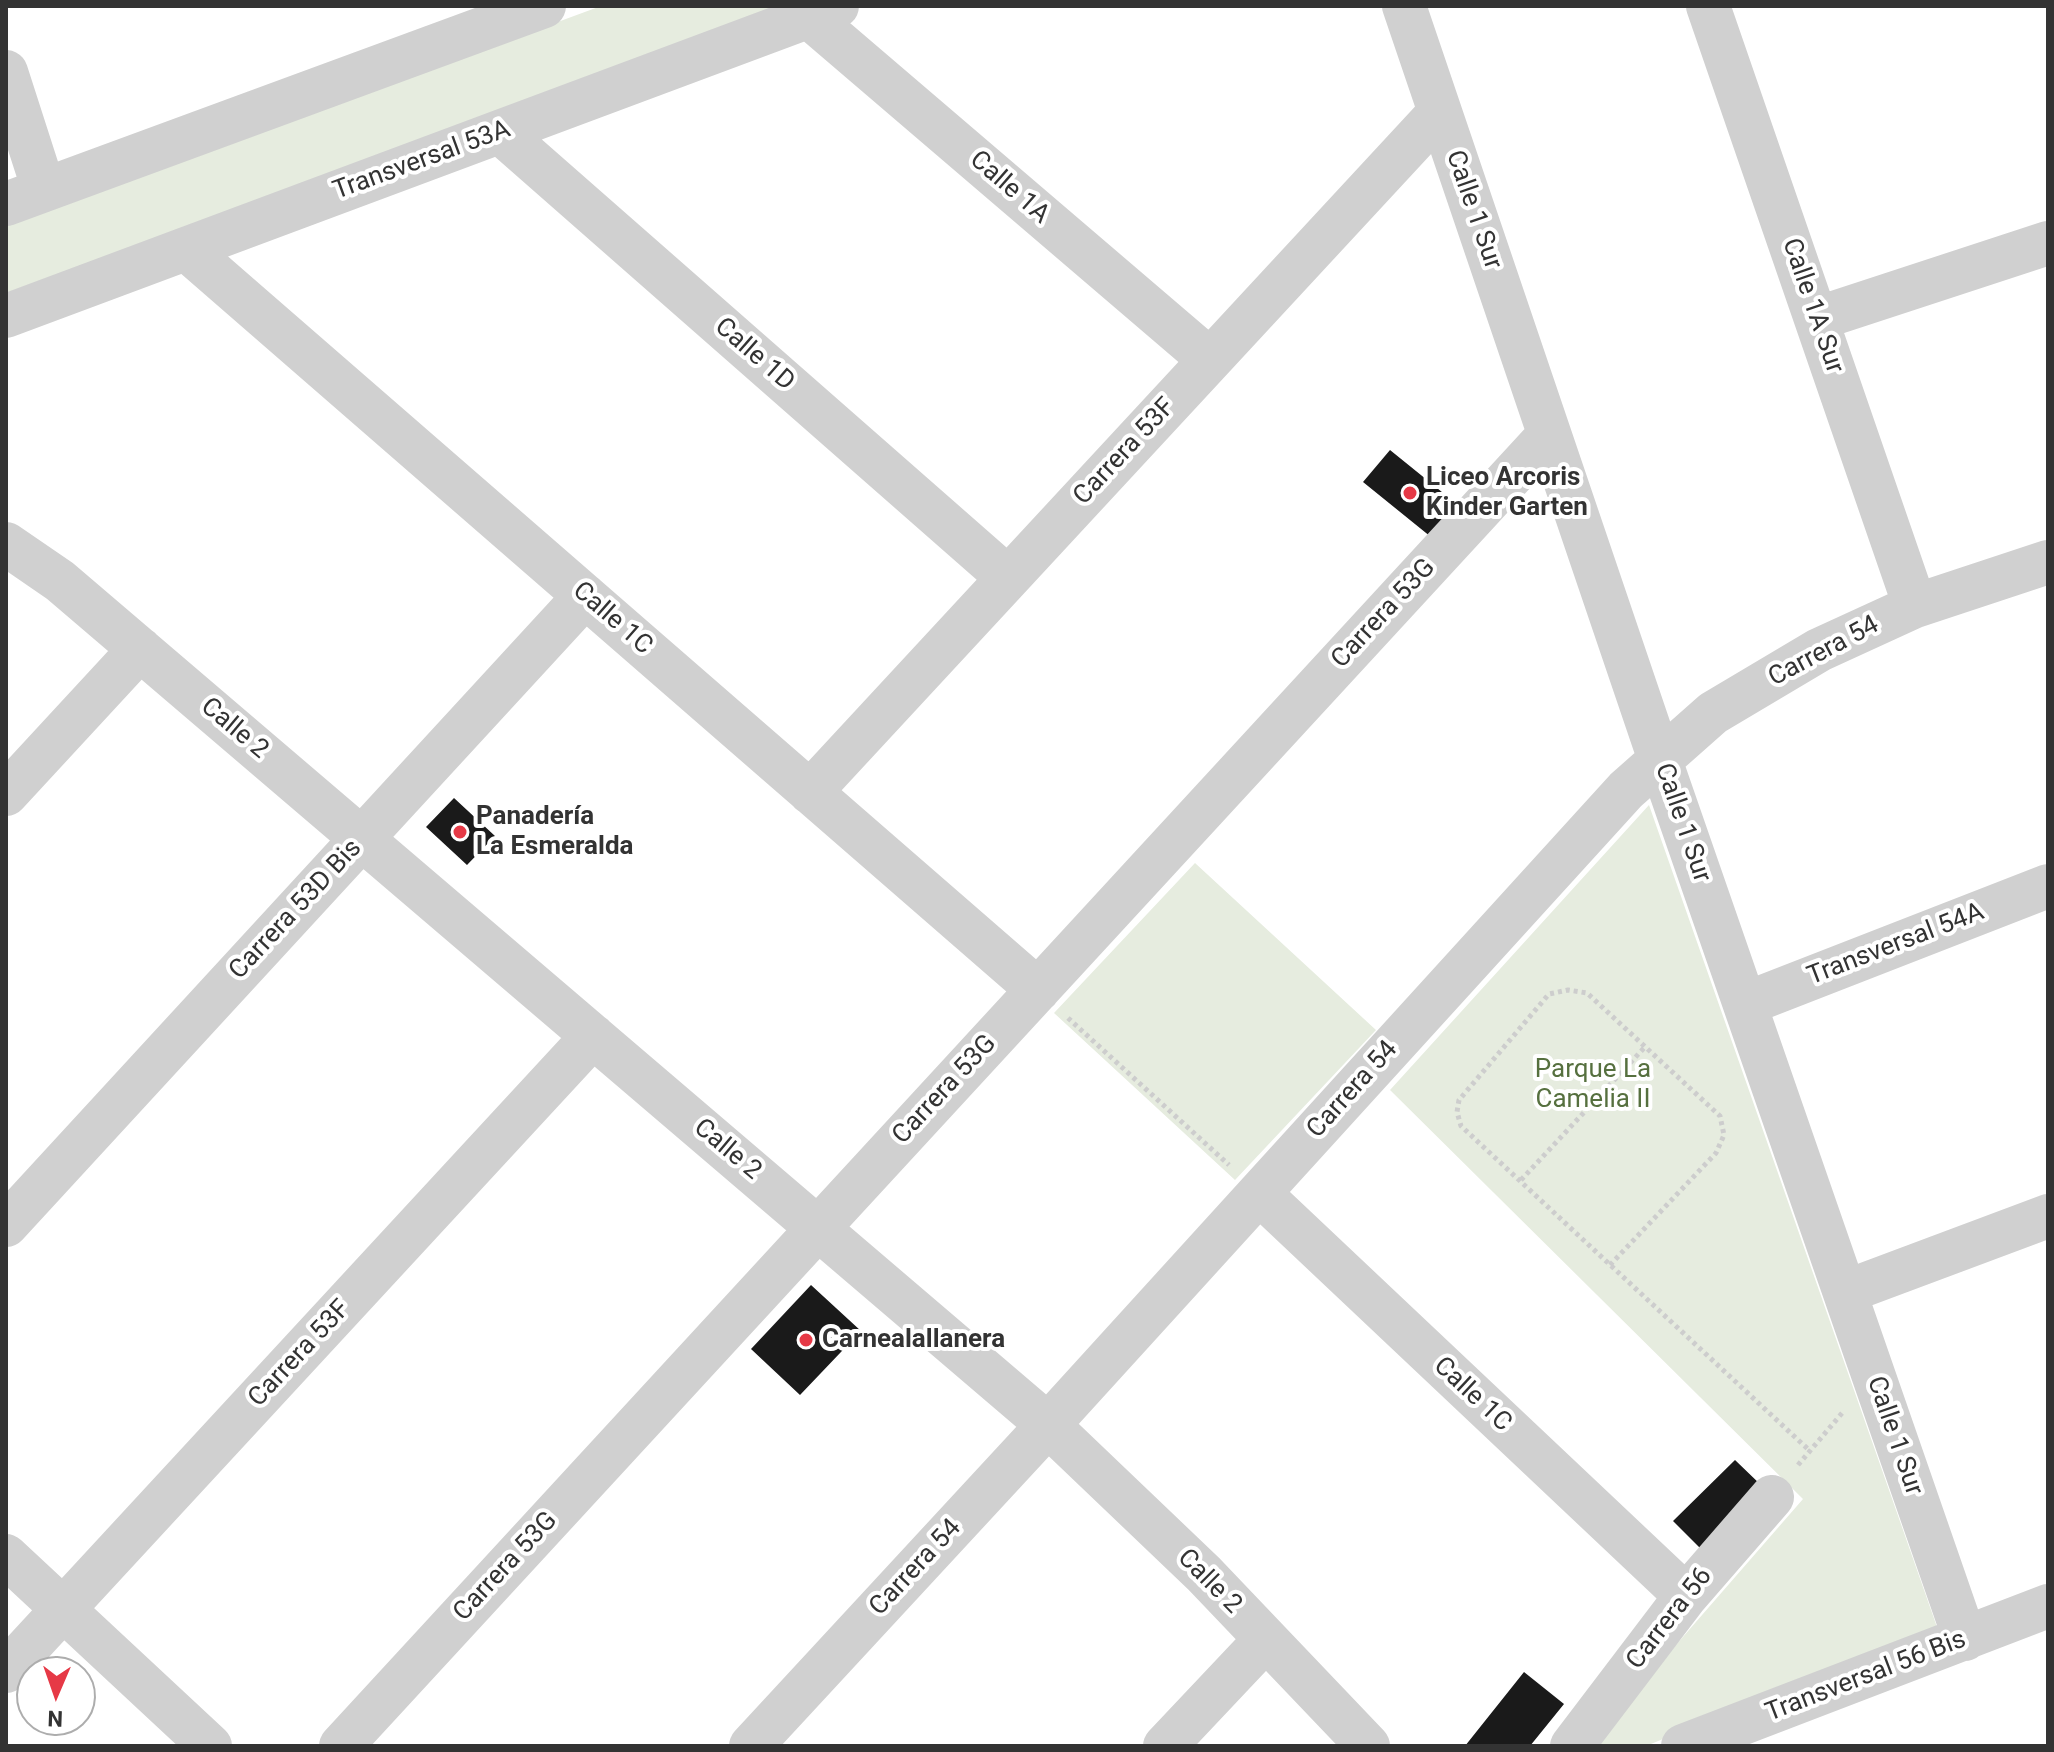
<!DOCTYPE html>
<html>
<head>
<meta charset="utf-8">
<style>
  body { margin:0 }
  #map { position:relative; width:2054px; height:1752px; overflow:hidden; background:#fff; font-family:Roboto,sans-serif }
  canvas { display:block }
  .frame { position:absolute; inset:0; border:8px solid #333; pointer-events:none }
  .north { position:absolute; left:16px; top:1656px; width:80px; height:80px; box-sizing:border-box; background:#fff; border:2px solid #adadad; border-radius:50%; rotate:182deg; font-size:22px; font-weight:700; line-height:32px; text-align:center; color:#333 }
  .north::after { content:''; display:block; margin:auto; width:28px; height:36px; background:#e63946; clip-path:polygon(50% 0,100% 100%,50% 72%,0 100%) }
</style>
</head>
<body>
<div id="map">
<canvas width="2054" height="1752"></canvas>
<div class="frame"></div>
<div class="north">N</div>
</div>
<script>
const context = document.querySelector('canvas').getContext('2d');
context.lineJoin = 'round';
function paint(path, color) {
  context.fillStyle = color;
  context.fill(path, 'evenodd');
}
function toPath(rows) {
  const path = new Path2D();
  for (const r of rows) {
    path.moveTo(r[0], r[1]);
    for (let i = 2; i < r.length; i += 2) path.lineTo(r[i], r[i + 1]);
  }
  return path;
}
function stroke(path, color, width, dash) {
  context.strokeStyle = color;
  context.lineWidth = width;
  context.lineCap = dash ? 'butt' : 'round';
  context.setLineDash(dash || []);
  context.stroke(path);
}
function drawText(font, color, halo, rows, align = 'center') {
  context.font = font + ' Roboto,sans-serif';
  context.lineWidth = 8;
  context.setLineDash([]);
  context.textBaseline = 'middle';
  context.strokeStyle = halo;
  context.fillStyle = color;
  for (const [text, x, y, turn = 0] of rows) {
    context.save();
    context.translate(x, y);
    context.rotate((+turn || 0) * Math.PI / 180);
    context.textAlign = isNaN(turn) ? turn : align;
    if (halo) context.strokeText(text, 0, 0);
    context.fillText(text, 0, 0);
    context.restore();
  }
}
paint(toPath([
  [601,6,788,6,6,293,6,226],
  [1649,805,1937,1627,1646,1746,1588,1746,1803,1499,1390,1090],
  [1195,863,1376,1030,1235,1180,1054,1013]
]), '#e6ecdf');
paint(toPath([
  [1390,450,1458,505,1431,537,1363,482],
  [454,798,495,836,467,865,426,827],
  [811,1285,861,1331,800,1395,751,1349],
  [1735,1460,1762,1486,1700,1548,1673,1521],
  [1524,1672,1564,1704,1530,1746,1465,1746]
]), '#1a1a1a');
stroke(toPath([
  [1068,1018,1229,1165],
  [1521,1180,1644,1048],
  [1610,1265,1716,1153,1724,1135,1720,1116,1587,993,1568,990,1549,994,1459,1100,1457,1112,1461,1126,1810,1451],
  [1798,1465,1843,1412]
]), '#cdcdcd', 5, [4, 4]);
stroke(toPath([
  [1404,6,1660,760,1965,1639],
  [1708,6,1915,606],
  [808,16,1210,360],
  [6,72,44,190],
  [500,132,1008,578],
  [6,204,544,6],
  [186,249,1038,990],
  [6,316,837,6],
  [1816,319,2048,243],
  [6,544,60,581,1048,1425,1204,1574,1368,1746],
  [810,792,1440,112],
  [6,794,140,649],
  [1745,1004,2048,886],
  [1259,1193,1686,1596],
  [6,1225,585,596],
  [1845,1292,2048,1216],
  [6,1556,210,1746],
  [6,1671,593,1036],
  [341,1746,1549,435],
  [751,1746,1048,1425,1626,790,1713,713,1819,650,1915,606,2048,562],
  [1165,1746,1266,1639],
  [1572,1746,1686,1596,1772,1497],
  [1683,1746,2048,1606]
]), '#d0d0d0', 44);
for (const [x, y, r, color] of [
  [1410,493,8,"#e63946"],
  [460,832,8,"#e63946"],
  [806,1340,8,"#e63946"]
]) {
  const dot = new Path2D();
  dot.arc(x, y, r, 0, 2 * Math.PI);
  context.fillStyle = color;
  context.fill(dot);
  stroke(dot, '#fff', 3);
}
drawText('26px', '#333', '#fff', [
  ["Transversal 53A",422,161,-20],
  ["Calle 1A",1009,188,41],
  ["Calle 1 Sur",1473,210,71],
  ["Calle 1A Sur",1812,306,71],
  ["Calle 1D",754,355,41],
  ["Carrera 53F",1125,452,-47],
  ["Carrera 53G",1384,614,-47],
  ["Calle 1C",612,619,41],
  ["Carrera 54",1824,652,-28],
  ["Calle 2",234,729,40],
  ["Calle 1 Sur",1682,823,71],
  ["Carrera 53D Bis",296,910,-47],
  ["Transversal 54A",1896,945,-21],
  ["Carrera 53G",945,1090,-47],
  ["Carrera 54",1353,1090,-48],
  ["Calle 2",727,1150,40],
  ["Carrera 53F",300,1354,-47],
  ["Calle 1C",1472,1395,43],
  ["Calle 1 Sur",1894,1436,71],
  ["Carrera 53G",506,1567,-47],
  ["Carrera 54",916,1568,-47],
  ["Calle 2",1209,1582,45],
  ["Carrera 56",1670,1619,-52],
  ["Transversal 56 Bis",1866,1677,-21]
]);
drawText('bold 26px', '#333', '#fff', [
  ["Liceo Arcoris",1426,478],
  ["Kinder Garten",1426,508],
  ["Panadería",476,817],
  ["La Esmeralda",476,847],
  ["Carnealallanera",822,1340]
], 'left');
drawText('26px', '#56703f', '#fff', [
  ["Parque La",1593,1070],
  ["Camelia II",1593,1100]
]);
</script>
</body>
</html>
